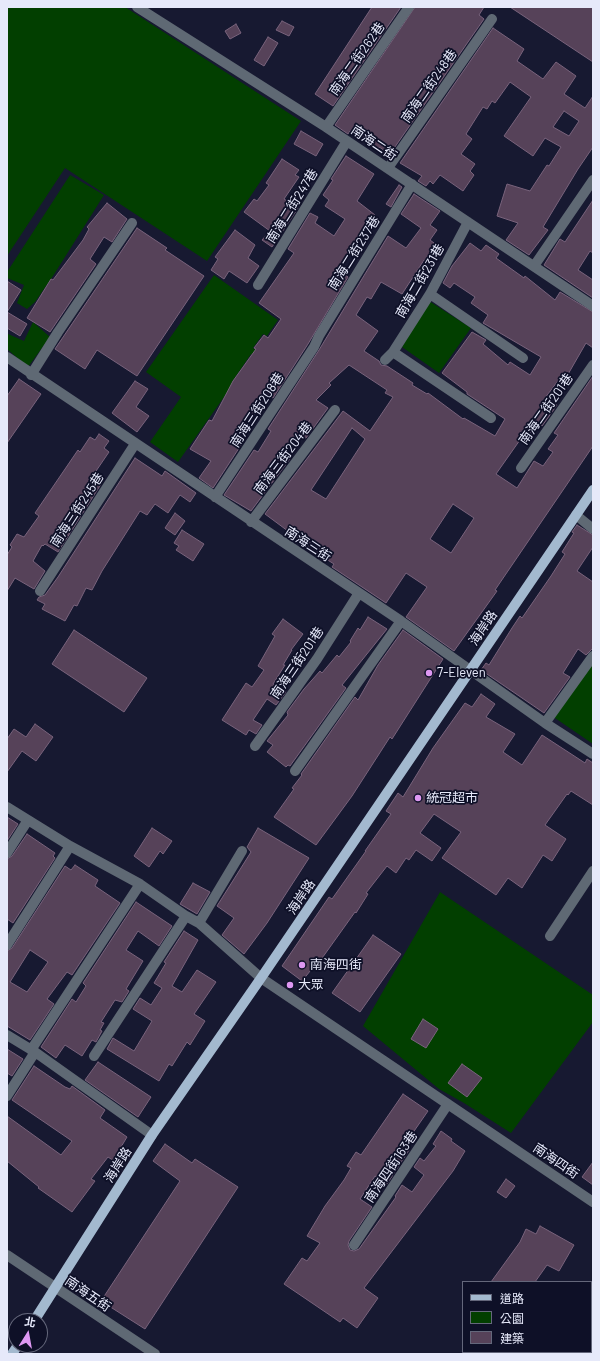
<!DOCTYPE html>
<html>
<head>
<meta charset="utf-8">
<style>
  body { margin:0 }
  #map { position:relative; width:600px; height:1361px; overflow:hidden; background:#171931; font-family:Barlow,"Noto Sans TC",sans-serif }
  canvas { display:block }
  .frame { position:absolute; inset:0; border:8px solid #e6e9fa; pointer-events:none }
  .legend { position:absolute; left:462px; top:1281px; width:130px; height:72px; box-sizing:border-box; background:#0e1027; border:1px solid #64677b; margin:0; padding:5px 7px; list-style:none; font-size:12px; color:#e6e9fa }
  .legend li { display:flex; align-items:center; gap:8px; height:20px }
  .legend b { width:20px; border:1px solid #64677b }
  .north { position:absolute; left:8px; top:1313px; width:40px; height:40px; box-sizing:border-box; background:#0e1027; border:1px solid #64677b; border-radius:50%; rotate:11deg; font-size:11px; font-weight:700; line-height:16px; text-align:center; color:#e6e9fa }
  .north::after { content:''; display:block; margin:auto; width:14px; height:18px; background:#de98f2; clip-path:polygon(50% 0,100% 100%,50% 72%,0 100%) }
</style>
</head>
<body>
<div id="map">
<canvas width="600" height="1361"></canvas>
<div class="frame"></div>
<ul class="legend">
<li><b style="height:5px;background:#a3b9cf"></b>道路</li>
<li><b style="height:11px;background:#023f00"></b>公園</li>
<li><b style="height:11px;background:#564259"></b>建築</li>
</ul>
<div class="north">北</div>
</div>
<script>
const context = document.querySelector('canvas').getContext('2d');
context.lineJoin = 'round';
function paint(path, color) {
  context.fillStyle = color;
  context.fill(path, 'evenodd');
}
function toPath(rows) {
  const path = new Path2D();
  for (const r of rows) {
    path.moveTo(r[0], r[1]);
    for (let i = 2; i < r.length; i += 2) path.lineTo(r[i], r[i + 1]);
  }
  return path;
}
function stroke(path, color, width, dash) {
  context.strokeStyle = color;
  context.lineWidth = width;
  context.lineCap = dash ? 'butt' : 'round';
  context.setLineDash(dash || []);
  context.stroke(path);
}
function drawText(font, color, halo, rows, align = 'center') {
  context.font = font + ' Barlow,"Noto Sans TC",sans-serif';
  context.lineWidth = 3.5;
  context.setLineDash([]);
  context.textBaseline = 'middle';
  context.strokeStyle = halo;
  context.fillStyle = color;
  for (const [text, x, y, turn = 0] of rows) {
    context.save();
    context.translate(x, y);
    context.rotate((+turn || 0) * Math.PI / 180);
    context.textAlign = isNaN(turn) ? turn : align;
    if (halo) context.strokeText(text, 0, 0);
    context.fillText(text, 0, 0);
    context.restore();
  }
}
paint(toPath([
  [7,7,125,7,301,121,207,261,65,168,7,256],
  [70,175,104,195,53,276,35,302,27,309,17,303,24,285,7,278,7,272],
  [214,275,278,320,267,336,263,334,253,348,257,351,254,356,251,354,232,382,234,383,178,462,150,442,181,397,146,372],
  [429,301,471,328,439,373,402,347],
  [33,322,50,337,28,367,7,349,7,335,8,334,24,341],
  [593,663,593,744,552,716],
  [440,892,593,995,593,1022,511,1133,464,1103,439,1089,363,1026]
]), '#023f00');
const building = toPath([
  [372,7,401,7,333,106,315,94,372,7],
  [415,7,484,7,479,15,484,19,390,154,379,147,377,150,350,131,348,134,335,125,415,7],
  [510,7,593,7,593,62,510,7],
  [282,21,294,27,289,36,276,30,282,21],
  [236,24,241,33,230,39,225,31,236,24],
  [493,28,524,49,517,61,543,79,556,62,576,76,564,94,585,108,593,96,593,147,578,169,543,227,548,230,529,255,506,240,518,223,497,216,507,184,530,191,547,165,549,166,561,147,545,138,533,156,504,136,531,97,510,82,495,103,492,101,487,109,483,107,466,134,472,139,461,154,475,164,470,171,474,175,463,191,440,175,433,184,430,181,426,186,418,181,422,176,400,163,493,28],
  [564,111,579,121,569,136,553,127,564,111],
  [268,37,278,43,264,66,254,60,268,37],
  [301,131,323,144,316,156,294,144,301,131],
  [346,156,374,174,357,201,375,215,338,269,348,277,308,344,273,398,266,394,252,419,248,416,234,436,243,442,213,488,199,478,211,461,190,449,209,420,212,421,233,381,256,349,254,348,264,335,268,338,281,319,259,303,294,253,288,249,310,213,318,217,315,223,334,236,345,219,325,206,329,200,323,195,333,180,331,179,346,156],
  [282,159,299,170,295,175,299,177,284,199,298,208,272,247,262,240,270,231,244,212,254,199,257,201,269,185,266,183,282,159],
  [399,185,402,187,391,207,386,204,399,185],
  [414,194,440,211,430,225,437,230,430,240,438,246,427,262,424,260,402,294,381,282,371,299,367,297,356,315,378,331,364,351,379,361,381,365,387,366,413,383,412,385,427,394,428,393,463,419,464,418,495,436,505,419,467,394,467,392,442,373,472,332,486,340,483,344,508,365,510,362,530,375,541,357,483,323,488,315,471,303,475,297,454,283,450,288,443,283,452,266,470,243,481,251,486,245,499,254,496,258,524,278,525,276,555,300,560,292,593,312,593,348,586,343,567,376,563,374,545,398,557,405,542,426,540,424,533,434,527,430,496,474,517,488,534,461,543,466,553,452,548,449,558,435,554,433,593,376,593,446,495,590,497,591,454,651,406,617,427,587,406,573,386,603,332,567,334,564,299,542,300,540,265,514,343,411,370,431,393,397,385,393,387,390,349,365,329,383,331,385,316,400,328,408,306,438,296,434,283,451,292,456,251,511,224,495,254,450,258,452,271,431,268,429,319,350,388,236,406,248,421,228,401,214,414,194],
  [352,428,365,439,326,499,311,490,352,428],
  [453,504,474,518,451,553,430,539,453,504],
  [593,200,593,253,590,251,578,270,593,280,593,298,544,265,560,239,565,242,593,200],
  [107,203,127,219,112,242,104,237,90,259,96,264,50,332,27,318,51,279,53,280,83,240,89,229,87,227,107,203],
  [137,228,167,248,165,250,204,276,137,376,97,350,85,369,55,349,137,228],
  [235,230,255,245,248,258,259,266,247,283,229,271,224,279,211,270,218,259,215,257,235,230],
  [7,281,21,290,7,312,27,324,20,336,7,328,7,281],
  [19,379,41,394,7,443,7,396,19,379],
  [135,381,148,389,136,407,149,416,137,432,112,413,135,381],
  [99,434,109,441,104,448,109,452,94,474,103,481,58,552,45,544,43,546,42,545,33,561,45,571,34,589,15,578,7,591,7,555,12,547,10,545,17,534,24,537,39,516,35,513,78,450,80,452,90,437,95,440,99,434],
  [135,458,162,476,165,471,196,493,190,502,180,495,168,513,155,504,147,515,140,511,102,571,92,590,86,588,77,606,74,605,65,621,42,609,45,604,37,600,39,597,45,595,58,577,135,458],
  [175,513,185,521,175,535,165,528,175,513],
  [577,525,593,535,593,547,577,571,593,582,593,648,586,655,578,649,563,673,570,677,544,713,481,670,486,663,489,665,512,628,520,616,522,618,551,576,565,554,562,552,574,533,572,532,577,525],
  [182,530,204,544,193,561,176,550,179,546,174,543,182,530],
  [368,617,387,629,342,685,346,688,290,766,288,765,286,767,267,752,273,745,267,741,288,715,287,712,304,689,320,671,322,673,337,655,339,657,351,642,350,641,358,628,360,630,368,617],
  [283,619,303,634,291,650,292,650,283,665,285,665,273,684,286,692,276,705,267,699,253,720,262,725,256,734,249,730,246,735,222,720,246,683,252,687,264,670,258,666,275,636,272,634,283,619],
  [74,630,147,678,124,712,52,664,74,630],
  [403,630,443,659,392,739,390,737,352,796,316,845,274,817,294,789,292,788,302,775,301,774,355,697,358,700,378,665,403,630],
  [481,694,495,704,486,717,515,734,503,752,522,765,542,735,585,763,587,759,593,763,593,805,571,791,568,795,567,794,545,825,566,839,552,861,543,855,522,888,508,878,496,895,442,858,461,832,434,814,420,833,441,848,432,861,416,850,409,860,406,858,396,873,387,866,366,893,368,894,356,913,355,912,320,961,319,960,302,981,282,966,329,897,332,899,366,851,365,851,391,814,386,811,398,793,403,797,433,748,465,703,472,707,481,694],
  [35,724,53,737,36,761,22,751,7,772,7,739,14,729,26,737,35,724],
  [7,817,18,824,7,841,7,817],
  [152,828,172,841,163,854,160,851,149,867,134,856,152,828],
  [258,828,309,858,267,923,244,954,222,935,234,918,217,906,251,852,247,847,258,828],
  [27,834,55,853,53,856,55,858,13,923,7,919,7,859,12,856,27,834],
  [75,865,98,880,95,886,120,903,72,975,67,972,47,999,54,1004,30,1040,7,1026,7,951,12,948,65,866,71,870,75,865],
  [30,950,48,962,27,992,10,982,30,950],
  [193,883,210,892,197,914,180,904,193,883],
  [136,902,172,926,159,946,138,931,126,950,143,961,126,989,129,991,122,1002,115,1000,101,1022,104,1023,100,1030,102,1031,96,1042,92,1040,82,1056,65,1045,56,1058,41,1047,72,999,76,1002,86,986,83,983,136,902],
  [184,931,198,940,172,986,182,992,197,970,216,982,194,1014,205,1021,190,1045,187,1042,172,1066,169,1064,159,1081,107,1049,113,1038,134,1051,152,1021,133,1009,140,998,151,1005,162,988,154,983,166,963,164,962,184,931],
  [373,935,401,954,360,1012,332,993,373,935],
  [423,1019,438,1029,426,1048,411,1039,423,1019],
  [7,1049,23,1059,12,1076,7,1073,7,1049],
  [98,1062,151,1097,138,1117,85,1080,98,1062],
  [462,1064,482,1078,467,1097,448,1083,462,1064],
  [34,1066,65,1087,70,1089,72,1086,105,1110,100,1118,127,1137,121,1147,123,1149,114,1161,108,1157,91,1179,95,1181,72,1212,38,1188,39,1187,7,1161,7,1116,61,1155,72,1141,12,1100,34,1066],
  [403,1094,428,1111,403,1147,409,1150,387,1184,375,1176,360,1199,372,1207,349,1241,348,1245,350,1250,354,1251,359,1249,396,1197,395,1196,402,1185,412,1192,424,1175,414,1167,420,1158,424,1161,436,1146,433,1144,441,1131,452,1139,451,1141,465,1151,453,1171,364,1288,378,1298,357,1328,343,1318,340,1322,284,1284,302,1258,307,1261,320,1243,307,1236,325,1206,344,1180,351,1168,347,1166,356,1152,361,1155,403,1094],
  [165,1144,192,1163,195,1159,238,1187,145,1329,101,1301,180,1181,153,1161,165,1144],
  [593,1162,593,1185,582,1177,593,1162],
  [506,1179,515,1186,506,1198,497,1192,506,1179],
  [540,1226,574,1245,559,1271,547,1265,535,1282,491,1282,520,1242,526,1229,536,1234,540,1226]
]);
paint(building, '#564259');
stroke(building, '#79637c', 1);
stroke(toPath([
  [137,7,326,127,593,306],
  [326,127,409,7],
  [388,168,492,19],
  [534,266,593,180],
  [258,285,347,141],
  [430,294,523,358],
  [393,352,491,418],
  [7,357,401,621,545,723,593,754],
  [385,360,393,352,430,294,468,222],
  [31,375,58,332,132,223],
  [521,468,593,365],
  [215,497,314,347,319,336,412,184],
  [576,515,593,529],
  [251,522,335,410],
  [40,591,135,444],
  [545,723,593,656],
  [255,746,317,659,359,593],
  [295,771,401,621],
  [7,807,70,846,140,884,186,916,199,923,261,978,593,1202],
  [7,853,28,820],
  [199,923,242,851],
  [550,936,593,871],
  [7,945,70,846],
  [7,1035,35,1052,152,1135],
  [31,1050,140,884],
  [94,1056,186,916],
  [7,1096,35,1052],
  [354,1245,448,1104],
  [7,1255,155,1354]
]), '#5f6974', 10);
stroke(toPath([
  [34,1321,152,1135,261,978,593,490],
  [12,1354,18,1345]
]), '#a3b9cf', 10);
for (const [x, y, r, color] of [
  [429,673,4,"#de98f2"],
  [418,798,4,"#de98f2"],
  [302,965,4,"#de98f2"],
  [290,985,4,"#de98f2"]
]) {
  const dot = new Path2D();
  dot.arc(x, y, r, 0, 2 * Math.PI);
  context.fillStyle = color;
  context.fill(dot);
  stroke(dot, '#0e1027', 1.5);
}
drawText('13px', '#e6e9fa', '#0e1027', [
  ["南海二街262巷",357,59,-55],
  ["南海二街248巷",429,86,-55],
  ["南海二街",374,143,34],
  ["南海二街247巷",292,206,-58],
  ["南海二街237巷",354,253,-58],
  ["南海二街231巷",420,281,-60],
  ["南海二街201巷",546,409,-55],
  ["南海三街208巷",257,410,-57],
  ["南海三街204巷",283,458,-53],
  ["南海三街245巷",77,510,-57],
  ["南海三街",308,544,33],
  ["海岸路",483,628,-56],
  ["南海三街201巷",297,663,-56],
  ["海岸路",301,897,-56],
  ["南海四街",556,1161,34],
  ["海岸路",118,1165,-58],
  ["南海四街163巷",391,1167,-56],
  ["南海五街",88,1294,34]
]);
drawText('13px', '#e6e9fa', '#0e1027', [
  ["7-Eleven",437,673],
  ["統冠超市",426,798],
  ["南海四街",310,965],
  ["大眾",298,985]
], 'left');
</script>
</body>
</html>
